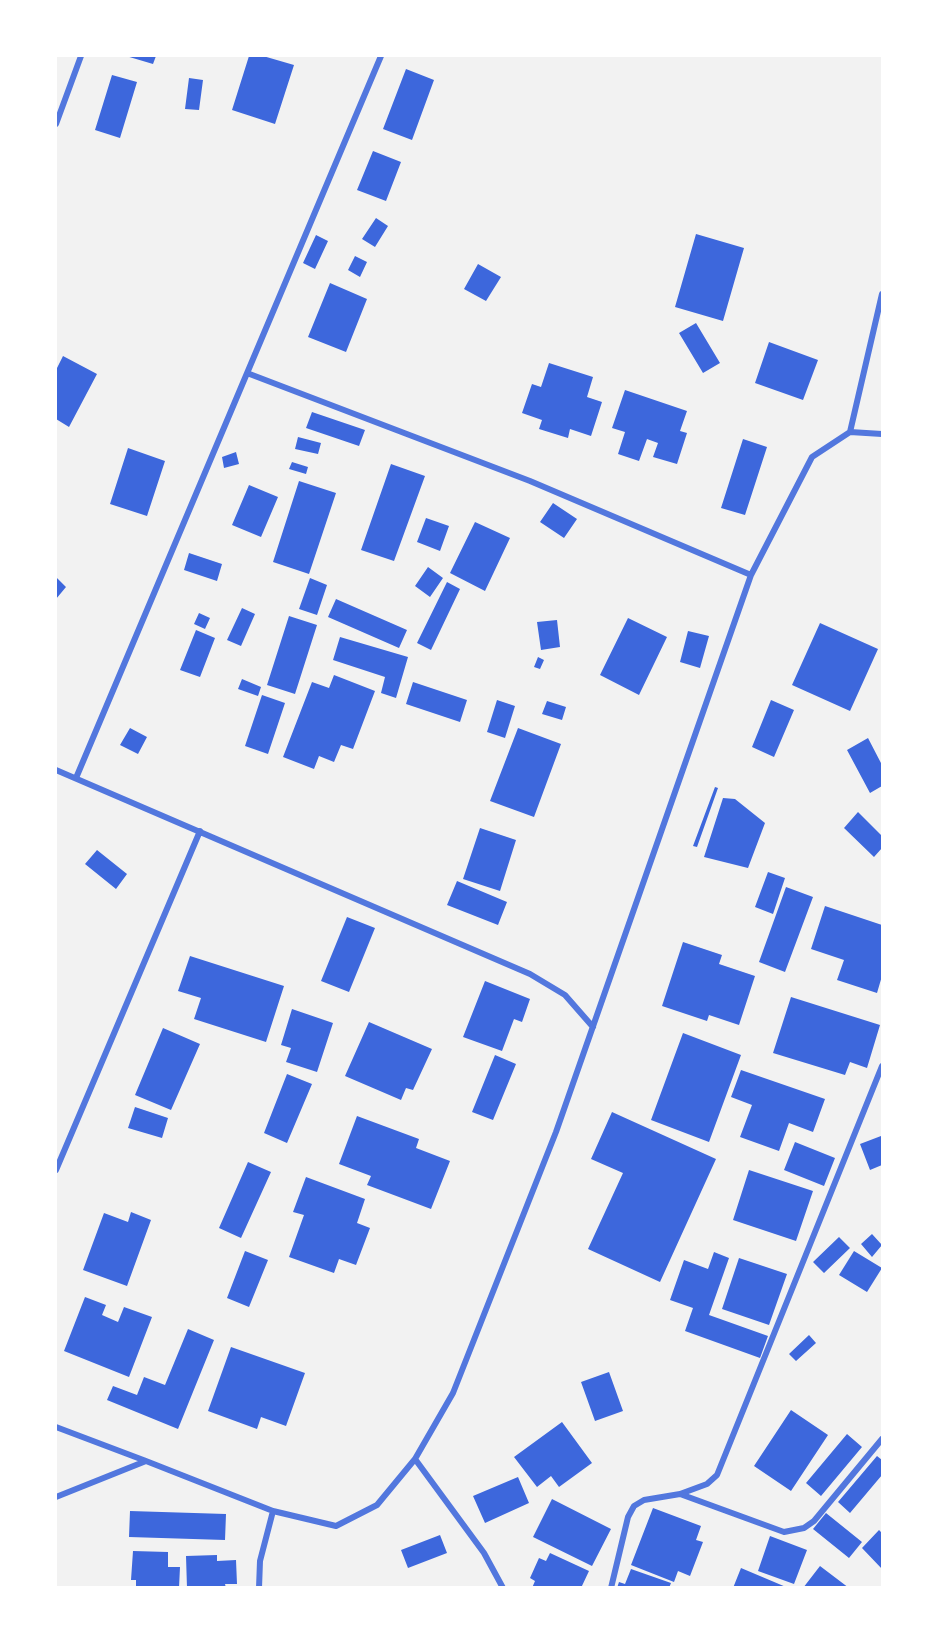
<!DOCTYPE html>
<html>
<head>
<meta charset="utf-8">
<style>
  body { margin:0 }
  #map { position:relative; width:938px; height:1643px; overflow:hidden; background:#f2f2f2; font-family:Raleway,sans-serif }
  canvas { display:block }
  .frame { position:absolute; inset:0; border:57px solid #fff; pointer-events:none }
</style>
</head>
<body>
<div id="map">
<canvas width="938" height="1643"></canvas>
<div class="frame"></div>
</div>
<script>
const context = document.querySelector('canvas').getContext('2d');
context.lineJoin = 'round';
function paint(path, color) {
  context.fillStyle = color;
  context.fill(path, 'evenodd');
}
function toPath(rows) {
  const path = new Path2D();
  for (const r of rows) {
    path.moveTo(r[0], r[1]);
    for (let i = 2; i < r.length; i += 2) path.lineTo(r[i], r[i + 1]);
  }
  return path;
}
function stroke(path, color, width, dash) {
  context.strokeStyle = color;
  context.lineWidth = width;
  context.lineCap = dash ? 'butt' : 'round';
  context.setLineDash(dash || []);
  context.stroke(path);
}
paint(toPath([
  [126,56,156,56,153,64],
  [249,56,263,56,294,65,275,124,232,110],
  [406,69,434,80,412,140,383,129],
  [112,75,137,82,120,138,95,130],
  [189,78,203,80,199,110,185,109],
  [373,151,401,162,386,201,357,190],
  [376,218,388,226,375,247,362,239],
  [696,234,744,248,723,321,675,307],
  [316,235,328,241,315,269,303,263],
  [355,256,367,262,360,277,348,270],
  [478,264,501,277,486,301,464,289],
  [330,283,367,299,346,352,308,337],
  [696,323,720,363,703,373,679,333],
  [769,342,818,360,803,400,755,383],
  [63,356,97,374,69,427,56,419,56,370],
  [549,363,593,377,587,397,602,402,591,436,570,429,568,438,539,429,542,420,522,413,532,384,541,387],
  [625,390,687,411,680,431,687,433,677,464,653,457,658,443,647,439,639,461,618,454,625,432,612,428],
  [312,412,365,430,359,446,306,428],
  [298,437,321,443,318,454,295,449],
  [743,439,767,447,745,515,721,508],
  [128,448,165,461,147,516,110,504],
  [236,452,239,464,224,468,222,457],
  [292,462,308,467,306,474,289,469],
  [391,464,425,476,394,561,361,550],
  [299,481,336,493,309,574,273,562],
  [249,485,278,497,261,537,232,525],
  [553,503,577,519,564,538,540,522],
  [426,518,449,526,440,551,417,542],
  [475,522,510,538,485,591,450,573],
  [189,553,222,564,217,581,184,570],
  [428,567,443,578,430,597,415,586],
  [56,577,66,587,56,599],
  [310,578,327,585,317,615,299,609],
  [447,582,460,589,431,650,417,643],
  [336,599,407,630,399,648,328,617],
  [242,608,255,614,241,646,227,640],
  [199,613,210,618,205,629,194,624],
  [289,616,317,625,295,694,267,685],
  [628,618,667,637,639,695,600,675],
  [557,620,560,647,541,650,537,622],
  [820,623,878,649,850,711,792,685],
  [196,630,215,638,200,677,180,670],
  [688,631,709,636,700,668,680,662],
  [340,637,408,657,396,698,381,693,385,677,333,660],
  [538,657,544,660,540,669,534,667],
  [334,675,375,691,353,749,341,745,334,762,319,756,314,769,283,757,312,682,329,688],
  [242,679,261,687,258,696,238,689],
  [413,682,467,700,460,722,406,704],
  [262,695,285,703,268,754,245,746],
  [497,700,515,706,505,738,487,732],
  [771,700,794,710,774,757,752,747],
  [547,701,566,707,562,720,542,714],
  [130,728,147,737,138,754,120,745],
  [518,728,561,744,534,817,490,801],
  [868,738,882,765,882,786,870,793,847,750],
  [715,787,718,788,697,847,693,846],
  [723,798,735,799,765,823,748,868,704,857],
  [858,812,882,836,882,848,874,857,844,828],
  [480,828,516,840,500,891,463,879],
  [97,850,127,874,116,889,85,864],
  [768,872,785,878,773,914,755,907],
  [457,881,507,902,498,925,447,905],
  [786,887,813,897,785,972,759,962],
  [825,906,882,925,882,976,877,993,837,980,844,960,811,949],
  [347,917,375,928,349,992,321,981],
  [683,942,722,955,719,964,755,976,739,1025,709,1015,707,1021,662,1006],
  [190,956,284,986,266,1042,194,1019,201,998,178,991],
  [485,981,530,999,522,1022,514,1019,502,1051,463,1037],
  [791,997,880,1025,867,1068,850,1062,845,1075,773,1053],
  [292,1009,333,1023,317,1072,286,1062,291,1048,281,1045],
  [369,1022,432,1049,413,1090,406,1088,401,1100,345,1076],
  [163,1028,200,1044,171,1110,135,1095],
  [683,1033,741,1055,709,1142,651,1120],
  [495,1055,516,1064,493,1120,472,1112],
  [741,1070,825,1099,813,1132,789,1123,779,1151,740,1137,752,1105,731,1097],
  [287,1074,312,1084,287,1143,264,1133],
  [135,1107,168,1118,162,1138,128,1128],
  [612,1112,716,1159,660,1282,588,1249,623,1173,591,1159],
  [357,1116,419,1139,416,1148,450,1161,431,1209,367,1185,371,1176,339,1164],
  [881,1136,882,1165,870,1170,860,1144],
  [795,1142,835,1158,824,1186,784,1170],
  [248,1162,271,1172,241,1238,219,1228],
  [749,1170,813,1191,796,1241,733,1220],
  [306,1177,365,1199,357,1223,370,1228,356,1265,339,1259,334,1273,289,1257,304,1215,293,1212],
  [131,1212,151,1220,127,1286,83,1270,104,1213,128,1222],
  [872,1234,882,1245,872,1257,861,1244],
  [839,1237,850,1248,824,1273,813,1262],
  [245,1251,268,1260,249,1307,227,1298],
  [854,1251,882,1268,867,1292,839,1275],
  [714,1252,729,1258,709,1315,768,1336,760,1358,685,1331,693,1308,670,1300,684,1260,708,1269],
  [739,1258,787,1274,769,1325,722,1309],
  [85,1297,106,1305,102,1315,118,1322,124,1307,152,1317,129,1377,64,1351],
  [188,1329,214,1340,178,1429,107,1400,113,1386,137,1395,144,1377,165,1385],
  [809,1335,816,1343,796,1361,789,1354],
  [231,1347,305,1373,286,1426,261,1417,257,1429,208,1411],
  [609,1372,623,1411,595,1421,581,1382],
  [791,1410,828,1435,791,1491,754,1466],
  [562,1422,592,1463,559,1487,551,1476,537,1487,514,1457],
  [847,1434,862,1447,821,1496,806,1483],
  [877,1456,882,1460,882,1475,850,1513,838,1502],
  [518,1477,529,1503,485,1523,473,1496],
  [552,1499,611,1529,592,1566,533,1537],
  [653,1508,701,1526,696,1540,703,1542,690,1576,678,1571,674,1582,631,1565],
  [130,1511,226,1514,225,1540,129,1537],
  [826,1513,862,1542,849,1558,813,1529],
  [879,1530,882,1533,882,1569,862,1548],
  [440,1535,447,1553,408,1568,401,1550],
  [770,1536,807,1550,794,1584,758,1571],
  [133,1551,168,1552,168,1567,180,1567,179,1588,136,1588,136,1580,131,1580],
  [550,1553,589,1571,581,1588,532,1588,535,1581,530,1578,539,1558,546,1561],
  [217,1555,217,1561,236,1560,237,1584,225,1584,226,1588,187,1588,186,1556],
  [820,1566,849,1588,803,1588],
  [741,1568,786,1587,786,1588,733,1588],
  [631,1569,671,1583,669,1588,617,1588,619,1582,625,1584]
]), '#3d67dc');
stroke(toPath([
  [56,124,81,56],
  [247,373,530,481,751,575],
  [850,432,882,294],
  [56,770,530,974,565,995,593,1027],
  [76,778,381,56],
  [56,1170,200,831],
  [56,1427,146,1461,273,1511,336,1526,377,1505,415,1459,453,1393,556,1132,751,575,812,457,850,432,882,434],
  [415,1459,484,1553,503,1588],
  [680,1494,784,1532,804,1528,814,1521,882,1439],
  [56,1497,146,1461],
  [259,1588,260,1561,273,1511],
  [611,1588,628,1517,634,1506,644,1500,680,1494,707,1484,717,1475,882,1066]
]), '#5277de', 6);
</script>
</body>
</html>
